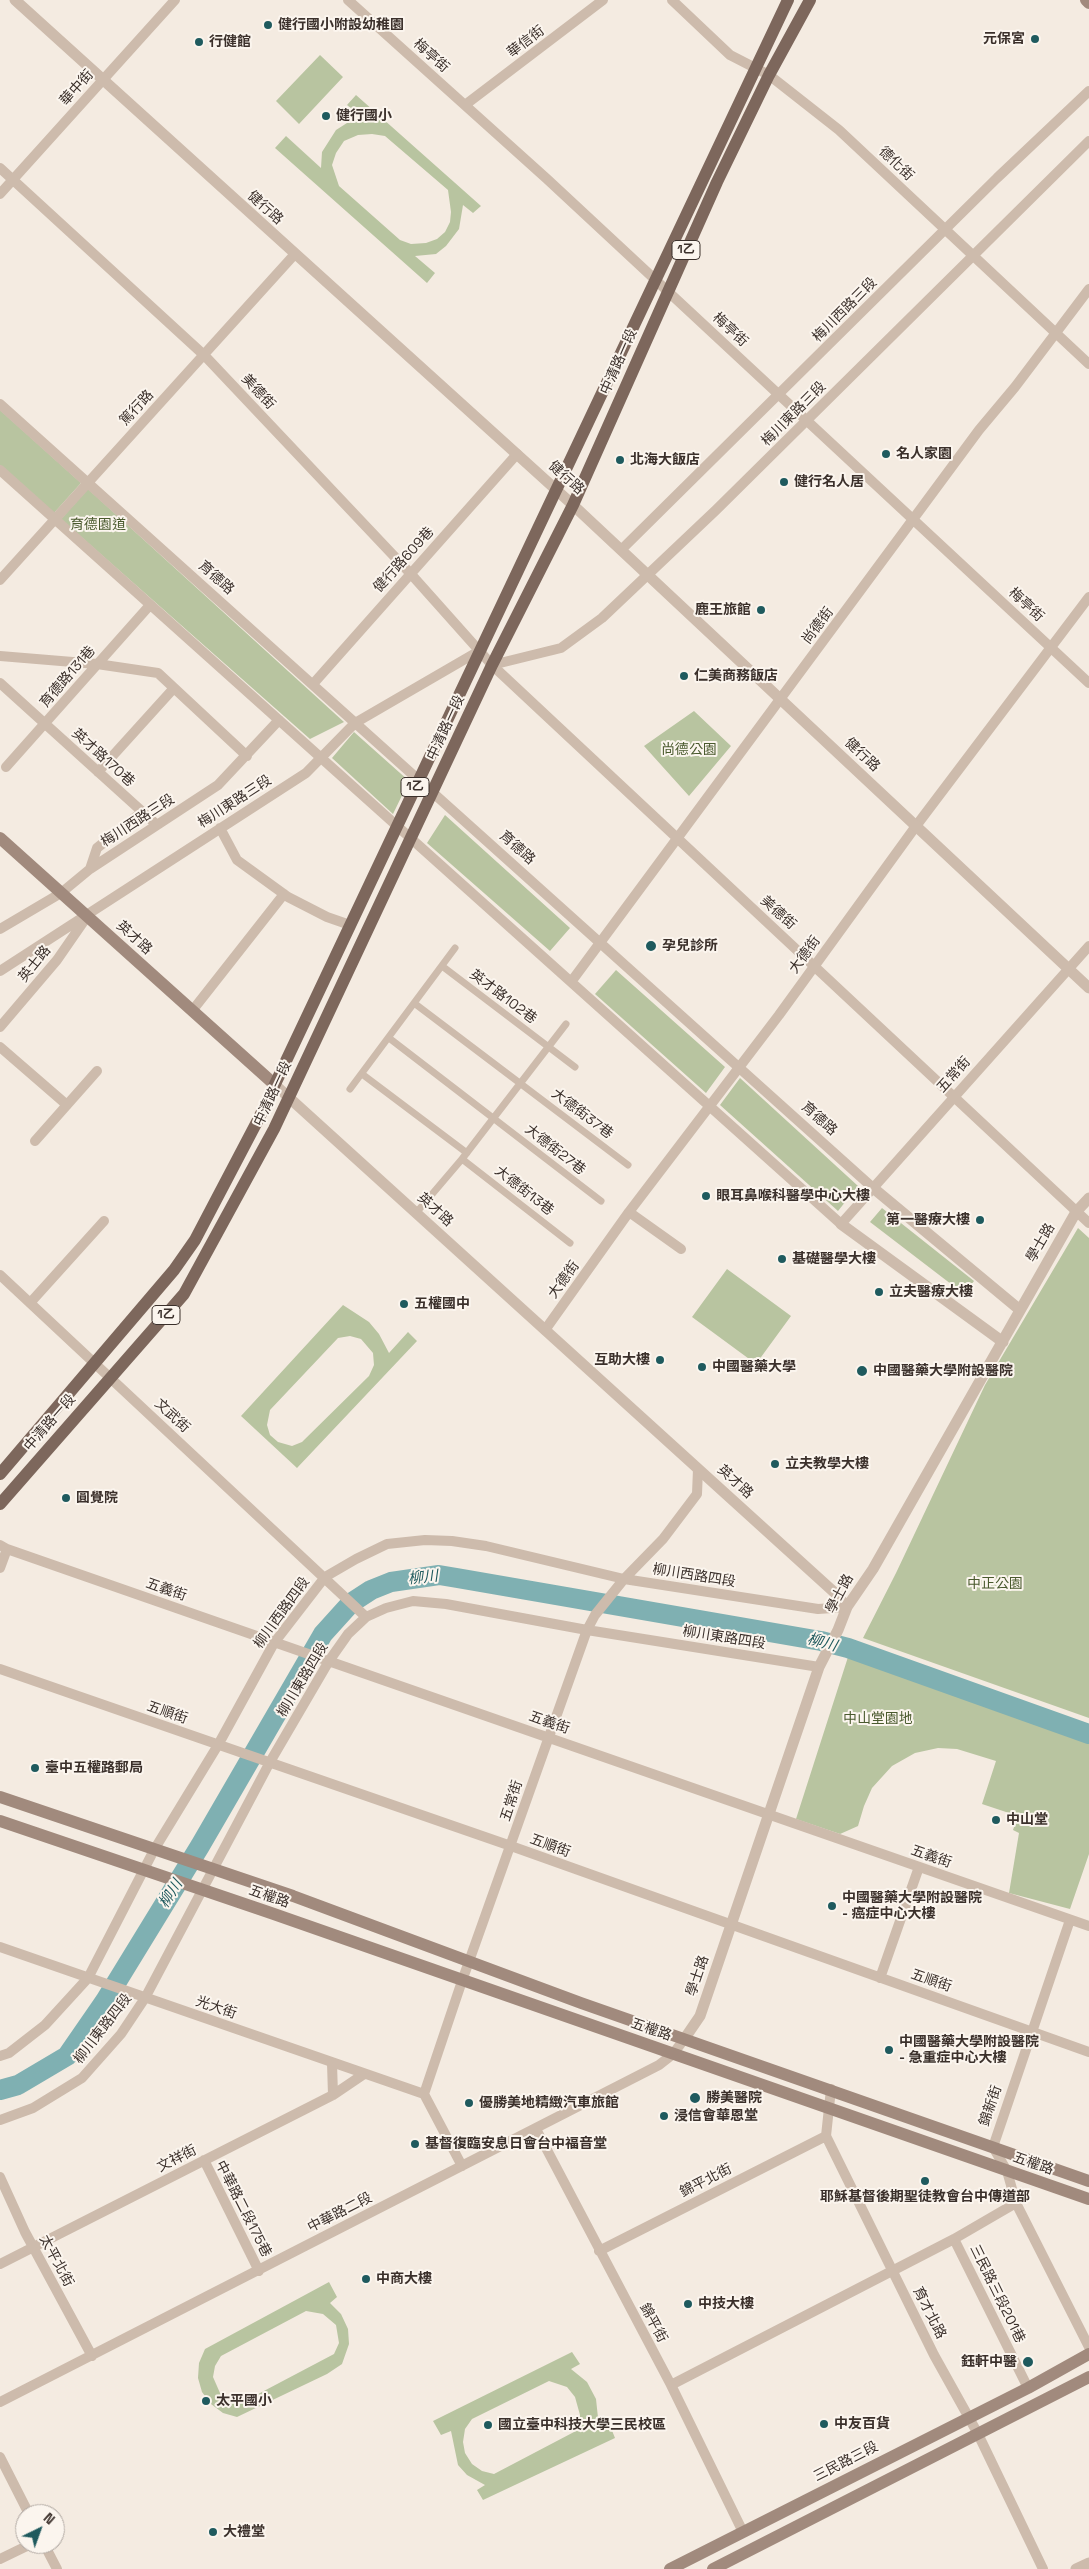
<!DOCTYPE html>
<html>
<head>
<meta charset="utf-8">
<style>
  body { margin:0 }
  #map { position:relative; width:1089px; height:2569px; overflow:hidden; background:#f4ebe1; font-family:"Space Grotesk",sans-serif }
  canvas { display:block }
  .north { position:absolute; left:15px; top:2504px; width:50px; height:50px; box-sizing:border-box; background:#fbf5ee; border:1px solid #aea6a0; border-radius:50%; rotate:42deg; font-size:14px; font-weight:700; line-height:20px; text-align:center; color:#3b302b }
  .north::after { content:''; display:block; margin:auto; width:18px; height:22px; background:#1f5a5e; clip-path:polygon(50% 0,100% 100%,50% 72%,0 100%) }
</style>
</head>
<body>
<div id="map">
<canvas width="1089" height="2569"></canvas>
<div class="north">N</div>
</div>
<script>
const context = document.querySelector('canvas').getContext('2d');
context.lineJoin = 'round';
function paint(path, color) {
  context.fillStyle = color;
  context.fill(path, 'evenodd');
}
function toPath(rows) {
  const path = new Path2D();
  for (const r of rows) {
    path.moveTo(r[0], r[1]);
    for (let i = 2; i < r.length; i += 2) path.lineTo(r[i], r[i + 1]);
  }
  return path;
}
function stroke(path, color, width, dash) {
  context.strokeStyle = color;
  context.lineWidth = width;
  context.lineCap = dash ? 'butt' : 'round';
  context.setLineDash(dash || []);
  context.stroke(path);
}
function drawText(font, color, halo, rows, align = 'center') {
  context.font = font + ' "Space Grotesk","Noto Sans TC",sans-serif';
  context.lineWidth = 4;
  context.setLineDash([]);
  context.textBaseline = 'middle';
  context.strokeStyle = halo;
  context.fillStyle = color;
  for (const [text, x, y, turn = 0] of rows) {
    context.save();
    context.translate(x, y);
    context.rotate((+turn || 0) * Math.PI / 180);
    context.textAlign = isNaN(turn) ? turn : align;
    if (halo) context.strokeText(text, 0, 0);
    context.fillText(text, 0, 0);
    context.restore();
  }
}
paint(toPath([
  [320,55,343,77,299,124,276,101],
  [356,95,481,206,473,213,463,205,459,229,446,246,436,254,415,256,435,273,427,283,275,148,286,136,321,168,322,152,336,130,347,123,367,121,347,105],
  [372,134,385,136,448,190,451,212,450,222,445,232,437,239,426,243,411,244,400,240,339,186,332,165,336,153,344,141,358,135],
  [0,410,81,483,54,513,0,465],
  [88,489,344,722,310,739,61,519],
  [694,711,731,746,689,796,644,746],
  [354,732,409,781,393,814,332,758],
  [445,815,570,928,550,951,427,843],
  [616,970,725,1067,706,1093,595,994],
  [740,1078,858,1186,838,1211,720,1105],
  [882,1208,974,1281,964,1294,870,1222],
  [1078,1228,1089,1238,1089,1718,863,1638,896,1573,985,1385],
  [727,1269,791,1316,756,1364,692,1317],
  [343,1305,369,1322,379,1334,389,1353,408,1332,417,1341,297,1468,241,1416],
  [350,1336,361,1339,373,1353,374,1365,369,1376,302,1442,292,1446,278,1442,270,1435,267,1425,270,1410,338,1338],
  [848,1657,1089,1743,1089,1854,1070,1909,1009,1893,1019,1833,1013,1830,1018,1816,982,1804,996,1761,957,1749,938,1748,915,1753,892,1766,872,1788,864,1806,858,1826,840,1834,796,1819],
  [329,2282,337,2297,330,2303,341,2314,348,2329,349,2344,342,2364,327,2374,237,2417,223,2413,211,2404,202,2392,198,2378,199,2363,205,2349],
  [306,2311,323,2314,336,2325,339,2343,334,2354,243,2402,230,2400,220,2393,213,2377,215,2366,221,2356],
  [572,2352,580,2364,571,2369,587,2382,596,2399,599,2427,609,2423,615,2438,483,2500,477,2490,485,2485,467,2475,458,2465,451,2431,441,2435,433,2421],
  [549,2381,567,2387,575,2397,580,2415,574,2432,494,2474,482,2471,472,2464,465,2453,463,2442,465,2429,472,2419]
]), '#b8c4a0');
stroke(toPath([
  [0,2090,18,2085,67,2056,105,2001,200,1846,323,1634,351,1603,371,1590,391,1582,439,1575,457,1578,821,1641,848,1648,1089,1734]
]), '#7fb0b2', 20);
stroke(toPath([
  [442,966,575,1067],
  [414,1003,628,1165],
  [389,1038,601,1201],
  [362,1074,467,1153],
  [350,1089,455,948],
  [462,1159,570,1243],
  [416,1213,462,1159,566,1024]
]), '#cdbbac', 7);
stroke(toPath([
  [348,0,547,179,1089,683],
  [672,0,730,55,769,75,839,130,1089,364],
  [465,105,603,0],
  [0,168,205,356,410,573,492,665,1089,1223],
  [0,194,175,0],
  [0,404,872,1187],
  [0,470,841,1224,1089,946],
  [621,550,997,178,1089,91],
  [0,580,294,255],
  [0,656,97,664,158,673,247,756],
  [492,665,561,648,602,618,716,510,1089,141],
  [0,683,157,825],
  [313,684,517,454],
  [6,767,150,605],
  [98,772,174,688],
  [220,828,237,860,288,897,327,917,350,925],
  [90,869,97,848,142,812],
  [0,929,61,893,90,869,218,785,279,720],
  [0,971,306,773,355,723,479,651],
  [571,982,979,430,1015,387,1089,289],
  [192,1011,284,894],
  [0,1027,57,960,84,921],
  [0,1047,67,1105],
  [35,1141,97,1071],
  [629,1212,681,1249],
  [0,1275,366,1617],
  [30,1303,104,1221],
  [545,1330,629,1212,779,1015,916,826,1089,597],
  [0,1545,7,1549,1089,1926],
  [0,1568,7,1549],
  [0,1669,511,1846,1089,2052],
  [1070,1920,993,2147,1007,2171,1016,2203,1089,2347],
  [0,1947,424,2094],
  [880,1978,919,1867],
  [0,2056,9,2053,45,2025,88,1978,154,1850,218,1745,274,1643,325,1577,356,1559,387,1544,425,1540,452,1541,486,1546,624,1579,818,1609,847,1607],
  [332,2063,333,2095],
  [831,2089,826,2136,934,2355,978,2434,1043,2569],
  [0,2120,33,2108,82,2078,121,2034,145,1998,270,1762,329,1661,348,1634,366,1617,386,1608,413,1601,446,1604,587,1630,819,1667],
  [536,2129,671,2385,743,2532],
  [204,2160,259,2271],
  [462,2166,424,2094,462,1981,587,1630,595,1615,624,1579,663,1539,697,1494,698,1469],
  [0,2177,25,2232,92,2356],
  [954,2239,1028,2388],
  [599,2251,826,2136],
  [0,2264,333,2095,364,2074],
  [671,2385,954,2239,1016,2203],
  [0,2402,659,2065,673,2054,685,2038],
  [0,2457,29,2514],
  [44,2544,57,2569],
  [0,2559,31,2544]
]), '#cdbbac', 10);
stroke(toPath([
  [15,0,573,505,1089,988],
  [274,1084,835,1593,847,1607],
  [872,1187,1020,1310],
  [841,1224,1003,1342],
  [685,2038,700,2016,819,1667,838,1630,847,1607,873,1569,1076,1212,1089,1198],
  [1076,2569,1089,2563]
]), '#cdbbac', 11);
stroke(toPath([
  [1086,0,1089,3],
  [0,838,274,1084],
  [0,1797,293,1896,581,2003,1089,2181],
  [0,1821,271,1913,1089,2199],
  [670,2569,1028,2388,1089,2354],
  [713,2569,1089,2377]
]), '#a18a7d', 12);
stroke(toPath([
  [0,1474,174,1270,195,1240,259,1118,788,0],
  [0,1504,184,1294,274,1129,492,665,573,505,717,182,769,75,810,0]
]), '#7d675c', 12);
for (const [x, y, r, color] of [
  [268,25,5,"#1f5a5e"],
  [1035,39,5,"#1f5a5e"],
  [199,42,5,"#1f5a5e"],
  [326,116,5,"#1f5a5e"],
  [886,454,5,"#1f5a5e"],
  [620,460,5,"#1f5a5e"],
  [784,482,5,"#1f5a5e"],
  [761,610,5,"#1f5a5e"],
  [684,676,5,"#1f5a5e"],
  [651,946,6,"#1f5a5e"],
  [706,1196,5,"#1f5a5e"],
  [980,1220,5,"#1f5a5e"],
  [782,1259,5,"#1f5a5e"],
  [879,1292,5,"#1f5a5e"],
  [404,1304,5,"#1f5a5e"],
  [660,1360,5,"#1f5a5e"],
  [702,1367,5,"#1f5a5e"],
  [862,1371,6,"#1f5a5e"],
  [775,1464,5,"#1f5a5e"],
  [66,1498,5,"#1f5a5e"],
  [35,1768,5,"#1f5a5e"],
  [996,1820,5,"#1f5a5e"],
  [832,1906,5,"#1f5a5e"],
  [889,2050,5,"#1f5a5e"],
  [695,2098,6,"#1f5a5e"],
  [469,2103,5,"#1f5a5e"],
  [664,2116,5,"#1f5a5e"],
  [415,2144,5,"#1f5a5e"],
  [925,2181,5,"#1f5a5e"],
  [366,2279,5,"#1f5a5e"],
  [688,2304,5,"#1f5a5e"],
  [1028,2362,6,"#1f5a5e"],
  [206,2401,5,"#1f5a5e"],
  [824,2424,5,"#1f5a5e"],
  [488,2425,5,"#1f5a5e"],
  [213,2532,5,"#1f5a5e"]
]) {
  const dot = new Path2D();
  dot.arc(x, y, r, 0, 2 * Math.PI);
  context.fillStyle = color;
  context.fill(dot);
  stroke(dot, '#fbf5ee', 2);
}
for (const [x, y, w] of [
  [686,250,28],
  [415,787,28],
  [166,1315,28]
]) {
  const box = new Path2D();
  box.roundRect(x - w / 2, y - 9.5, w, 19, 4);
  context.fillStyle = '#fbf5ee';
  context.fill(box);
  stroke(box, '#3b302b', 1);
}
drawText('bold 12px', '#3b302b', null, [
  ["1乙",686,250],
  ["1乙",415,787],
  ["1乙",166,1315]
]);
drawText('bold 14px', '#3b302b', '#fbf5ee', [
  ["健行國小附設幼稚園",278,25],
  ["元保宮",1025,39,"right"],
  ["行健館",209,42],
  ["健行國小",336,116],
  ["名人家園",896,454],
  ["北海大飯店",630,460],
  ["健行名人居",794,482],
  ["鹿王旅館",751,610,"right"],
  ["仁美商務飯店",694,676],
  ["孕兒診所",662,946],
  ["眼耳鼻喉科醫學中心大樓",716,1196],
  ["第一醫療大樓",970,1220,"right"],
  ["基礎醫學大樓",792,1259],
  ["立夫醫療大樓",889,1292],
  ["五權國中",414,1304],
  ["互助大樓",650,1360,"right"],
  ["中國醫藥大學",712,1367],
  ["中國醫藥大學附設醫院",873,1371],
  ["立夫教學大樓",785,1464],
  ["圓覺院",76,1498],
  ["臺中五權路郵局",45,1768],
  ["中山堂",1006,1820],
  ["中國醫藥大學附設醫院",842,1898],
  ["- 癌症中心大樓",842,1914],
  ["中國醫藥大學附設醫院",899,2042],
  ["- 急重症中心大樓",899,2058],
  ["勝美醫院",706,2098],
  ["優勝美地精緻汽車旅館",479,2103],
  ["浸信會華恩堂",674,2116],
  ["基督復臨安息日會台中福音堂",425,2144],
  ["耶穌基督後期聖徒教會台中傳道部",925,2197,"center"],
  ["中商大樓",376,2279],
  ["中技大樓",698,2304],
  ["鈺軒中醫",1017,2362,"right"],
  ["太平國小",216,2401],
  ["中友百貨",834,2424],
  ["國立臺中科技大學三民校區",498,2425],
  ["大禮堂",223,2532]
], 'left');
drawText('14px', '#3b302b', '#fbf5ee', [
  ["華信街",526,42,-37],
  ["梅亭街",431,56,42],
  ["華中街",77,88,-48],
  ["德化街",896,164,44],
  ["健行路",265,208,42],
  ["梅川西路三段",845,310,-45],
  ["梅亭街",730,330,43],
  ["中清路一段",619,362,-66],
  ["美德街",258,392,47],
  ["篤行路",137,408,-47],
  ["梅川東路三段",794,414,-45],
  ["健行路",566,478,42],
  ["健行路609巷",404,560,-48],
  ["育德路",216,578,42],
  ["梅亭街",1026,605,43],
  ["尚德街",818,626,-53],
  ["育德路131巷",68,677,-49],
  ["中清路一段",446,728,-65],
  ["健行路",862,755,43],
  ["英才路170巷",103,758,42],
  ["梅川東路三段",235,802,-33],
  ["梅川西路三段",138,821,-33],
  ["育德路",517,848,42],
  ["美德街",778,913,42],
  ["英才路",134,938,42],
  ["大德街",805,955,-54],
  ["英士路",35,964,-51],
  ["英才路102巷",503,997,37],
  ["五常街",954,1075,-48],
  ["中清路一段",273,1094,-65],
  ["大德街37巷",582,1114,37],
  ["育德路",819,1119,42],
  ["大德街27巷",555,1150,38],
  ["大德街13巷",524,1191,38],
  ["英才路",435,1210,42],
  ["學士路",1041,1243,-60],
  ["大德街",564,1280,-54],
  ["文武街",172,1416,43],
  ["中清路一段",50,1423,-49],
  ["英才路",735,1482,42],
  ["柳川西路四段",694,1576,9],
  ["五義街",166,1590,19],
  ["學士路",840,1594,-62],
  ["柳川西路四段",282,1613,-54],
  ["柳川東路四段",724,1638,9],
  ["柳川東路四段",303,1680,-59],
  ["五順街",167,1713,19],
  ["五義街",549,1723,19],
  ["五常街",512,1801,-72],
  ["五順街",550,1846,20],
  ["五義街",931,1857,19],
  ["五權路",269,1897,19],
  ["學士路",698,1976,-71],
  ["五順街",931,1981,19],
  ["光大街",216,2008,19],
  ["柳川東路四段",103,2029,-52],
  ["五權路",651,2030,19],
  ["錦新街",991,2106,-71],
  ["文祥街",177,2159,-27],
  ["五權路",1033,2164,19],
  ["錦平北街",706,2181,-27],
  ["中華路二段175巷",243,2209,63],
  ["中華路二段",340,2213,-27],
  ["太平北街",56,2261,62],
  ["三民路三段201巷",997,2294,64],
  ["育才北路",929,2313,63],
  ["錦平街",653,2323,62],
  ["三民路三段",846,2462,-27]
]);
drawText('14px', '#4a5a2e', '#fbf5ee', [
  ["育德園道",98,525],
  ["尚德公園",689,750],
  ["中正公園",995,1584],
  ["中山堂園地",878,1719]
]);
drawText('italic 15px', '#1f5a5e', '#fbf5ee', [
  ["柳川",423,1578,-6],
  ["柳川",822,1643,15],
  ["柳川",171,1894,-58]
]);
</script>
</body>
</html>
